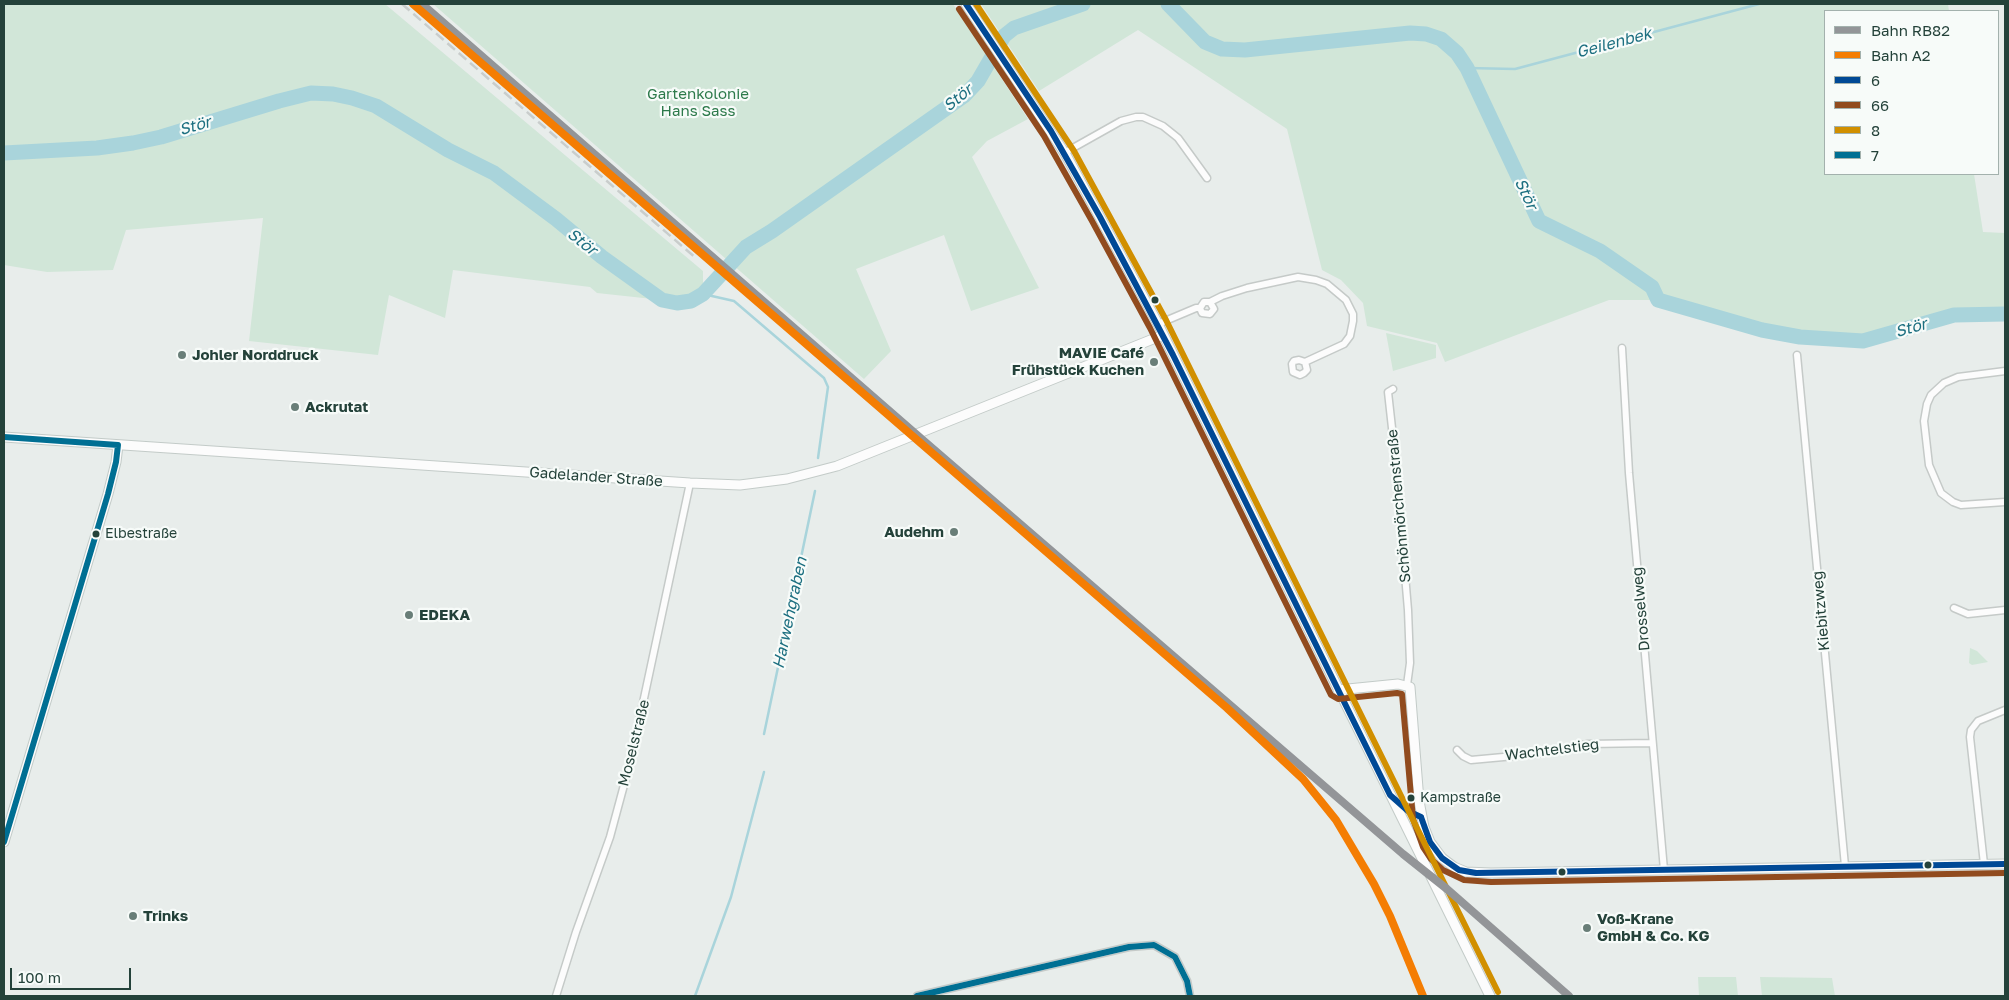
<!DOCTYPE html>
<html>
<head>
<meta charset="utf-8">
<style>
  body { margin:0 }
  #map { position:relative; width:2009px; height:1000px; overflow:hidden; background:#e8edeb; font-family:"Golos Text",sans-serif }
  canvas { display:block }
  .frame { position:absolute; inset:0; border:5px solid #24423a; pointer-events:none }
  .legend { position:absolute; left:1824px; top:10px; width:175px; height:165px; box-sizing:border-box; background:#f7fbf9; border:1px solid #a3b1ad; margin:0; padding:6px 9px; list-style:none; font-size:15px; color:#24423a }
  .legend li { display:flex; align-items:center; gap:10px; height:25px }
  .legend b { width:25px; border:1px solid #a3b1ad }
  .scale { position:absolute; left:10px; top:968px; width:121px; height:22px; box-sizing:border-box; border:2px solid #24423a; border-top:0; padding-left:6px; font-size:15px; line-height:18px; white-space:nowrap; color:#24423a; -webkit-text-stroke:4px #f7fbf9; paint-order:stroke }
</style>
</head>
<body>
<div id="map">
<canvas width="2009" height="1000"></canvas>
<div class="frame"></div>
<ul class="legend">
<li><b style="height:6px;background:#939598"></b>Bahn RB82</li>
<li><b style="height:6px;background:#f47d03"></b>Bahn A2</li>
<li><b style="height:6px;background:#004996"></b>6</li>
<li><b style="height:6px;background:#914b1e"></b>66</li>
<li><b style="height:6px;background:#d18f00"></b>8</li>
<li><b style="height:6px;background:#006f93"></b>7</li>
</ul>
<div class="scale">100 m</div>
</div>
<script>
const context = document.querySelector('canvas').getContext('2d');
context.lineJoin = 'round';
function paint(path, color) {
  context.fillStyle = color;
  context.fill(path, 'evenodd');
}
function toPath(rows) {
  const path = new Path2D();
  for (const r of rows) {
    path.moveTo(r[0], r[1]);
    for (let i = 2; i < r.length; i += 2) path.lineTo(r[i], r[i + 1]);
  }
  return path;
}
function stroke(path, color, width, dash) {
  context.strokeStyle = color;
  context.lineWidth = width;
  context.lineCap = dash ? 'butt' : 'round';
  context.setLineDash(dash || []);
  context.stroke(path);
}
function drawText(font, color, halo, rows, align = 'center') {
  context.font = font + ' "Golos Text",sans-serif';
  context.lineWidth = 4.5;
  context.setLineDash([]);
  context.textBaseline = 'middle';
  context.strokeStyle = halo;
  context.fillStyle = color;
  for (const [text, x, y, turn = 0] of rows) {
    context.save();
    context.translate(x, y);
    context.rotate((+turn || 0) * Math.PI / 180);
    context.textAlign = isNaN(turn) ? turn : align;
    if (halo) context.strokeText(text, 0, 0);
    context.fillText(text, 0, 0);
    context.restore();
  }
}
paint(toPath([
  [4,4,385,4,703,271,703,294,691,301,677,303,662,300,597,293,590,287,453,270,445,318,389,295,378,355,249,341,263,218,126,230,113,270,47,272,4,265],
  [433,4,953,4,1028,119,987,141,972,157,1039,288,971,311,944,235,856,269,891,351,864,379],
  [981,4,1948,4,1949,11,1825,11,1825,174,1974,174,1983,232,2005,233,2005,311,1954,315,1863,341,1800,337,1762,330,1659,300,1609,300,1445,362,1437,343,1367,326,1363,303,1341,280,1322,270,1287,129,1138,30,1039,91],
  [1386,333,1436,345,1436,358,1393,371],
  [1970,648,1977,651,1988,662,1972,665,1969,663],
  [1698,977,1736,977,1738,996,1699,996],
  [1760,977,1832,978,1835,996,1762,996]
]), '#d1e6d8');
stroke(toPath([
  [1467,68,1515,69,1759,4],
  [703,294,734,301,824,378,828,387,818,458],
  [764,734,815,491],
  [695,996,731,897,764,772]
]), '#a9d4db', 2.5);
stroke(toPath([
  [1168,4,1205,42,1222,49,1245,50,1410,33,1426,34,1441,39,1457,53,1467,68,1539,221,1600,251,1652,287,1658,300,1762,330,1800,337,1863,341,1954,315,2005,314],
  [4,153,97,148,133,143,161,137,279,101,311,93,333,94,352,98,376,106,448,150,494,173,556,219,602,257,662,300,677,303,691,301,703,294,746,247,772,231,965,95,978,81,1004,36,1014,28,1083,4]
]), '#a9d4db', 15);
const street = toPath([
  [1064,153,1121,121,1136,117,1143,117,1163,126,1178,138,1207,178],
  [1200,308,1202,313,1210,314,1214,309,1210,302],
  [1158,324,1196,308,1200,308,1204,302,1210,302,1222,296,1247,288,1298,277,1316,280,1327,284,1346,300,1353,314,1353,321,1350,336,1344,344,1305,362,1299,360,1294,361,1292,364,1293,372,1300,375,1304,373,1307,370,1305,362],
  [1622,348,1629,473,1664,870],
  [1797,355,1845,866],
  [2005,371,1958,377,1944,383,1931,395,1927,404,1924,421,1929,465,1941,493,1953,502,1961,505,2005,502],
  [1393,389,1388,392,1394,446,1408,610,1410,663,1407,685],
  [1954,608,1968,614,2005,610],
  [1457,750,1463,756,1471,760,1536,754,1588,744,1651,743],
  [1984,864,1970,737,1971,730,1978,721,2005,710],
  [556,996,576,932,610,837,631,759,690,483],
  [917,996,1129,947,1154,945,1175,957,1187,981,1190,996]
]);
const secondary = toPath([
  [966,4,1066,155,1158,324,1490,996],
  [4,437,690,483,740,485,787,479,837,466,1163,335],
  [1338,690,1398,684,1410,687,1419,801,1424,827,1430,842,1442,858,1454,867,1466,872,1491,873,2005,864],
  [4,842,108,494,116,462,118,445]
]);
stroke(street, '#c5cac8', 9);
stroke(secondary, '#c3cbc8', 11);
stroke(street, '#fcfcfc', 6);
stroke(secondary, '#fcfcfc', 9);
stroke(toPath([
  [402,4,697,259]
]), '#c9cdcc', 2.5, [10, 5]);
stroke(toPath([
  [966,4,1051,131,1100,217,1173,355,1390,795,1408,811,1421,817],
  [1421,817,1430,842,1442,858,1459,870,1476,873,2005,864]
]), '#004996', 6);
stroke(toPath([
  [959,9,1044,136,1092,221,1150,328,1331,695,1338,699,1397,693,1402,694,1413,819,1423,847,1431,859,1443,870,1464,880,1491,882,2005,873]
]), '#914b1e', 6);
stroke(toPath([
  [976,4,1074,151,1166,320,1498,992]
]), '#d18f00', 6);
stroke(toPath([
  [4,437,118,445,116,462,108,494,4,842],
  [917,996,1129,947,1154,945,1175,957,1187,981,1190,996]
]), '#006f93', 6);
stroke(toPath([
  [422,4,924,441,1403,854,1447,889,1569,996]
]), '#939598', 8);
stroke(toPath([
  [413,4,1227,708,1303,779,1336,820,1374,884,1390,916,1423,996]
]), '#f47d03', 8);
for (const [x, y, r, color] of [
  [1155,300,4.5,"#24423a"],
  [182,355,5,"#697e78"],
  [1154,362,5,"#697e78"],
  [295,407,5,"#697e78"],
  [954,532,5,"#697e78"],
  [96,534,4.5,"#24423a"],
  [409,615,5,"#697e78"],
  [1411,798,4.5,"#24423a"],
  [1928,865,4.5,"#24423a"],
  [1562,872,4.5,"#24423a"],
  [133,916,5,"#697e78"],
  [1587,928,5,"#697e78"]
]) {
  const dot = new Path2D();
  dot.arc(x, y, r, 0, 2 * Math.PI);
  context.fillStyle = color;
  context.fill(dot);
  stroke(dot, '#f7fbf9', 2);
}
drawText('14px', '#24423a', '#f7fbf9', [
  ["Elbestraße",105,534],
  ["Kampstraße",1420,798]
], 'left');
drawText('15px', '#2d7a4b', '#f7fbf9', [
  ["Gartenkolonie",698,94],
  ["Hans Sass",698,111]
]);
drawText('bold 15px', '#24423a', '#f7fbf9', [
  ["MAVIE Café",1144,353,"right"],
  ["Frühstück Kuchen",1144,370,"right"],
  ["Johler Norddruck",192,355],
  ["Ackrutat",305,407],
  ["Audehm",944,532,"right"],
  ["EDEKA",419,615],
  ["Trinks",143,916],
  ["Voß-Krane",1597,919],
  ["GmbH & Co. KG",1597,936]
], 'left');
drawText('15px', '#24423a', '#f7fbf9', [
  ["Gadelander Straße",596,477,4],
  ["Schönmörchenstraße",1399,506,-95],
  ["Drosselweg",1641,609,-95],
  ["Kiebitzweg",1821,611,-95],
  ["Moselstraße",634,743,-76],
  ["Wachtelstieg",1552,750,-7]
]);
drawText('italic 16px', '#1c6f80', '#f7fbf9', [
  ["Geilenbek",1614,43,-15],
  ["Stör",958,98,-39],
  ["Stör",195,126,-16],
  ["Stör",1526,194,65],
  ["Stör",582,242,38],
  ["Stör",1911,328,-16],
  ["Harwehgraben",790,613,-78]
]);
</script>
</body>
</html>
